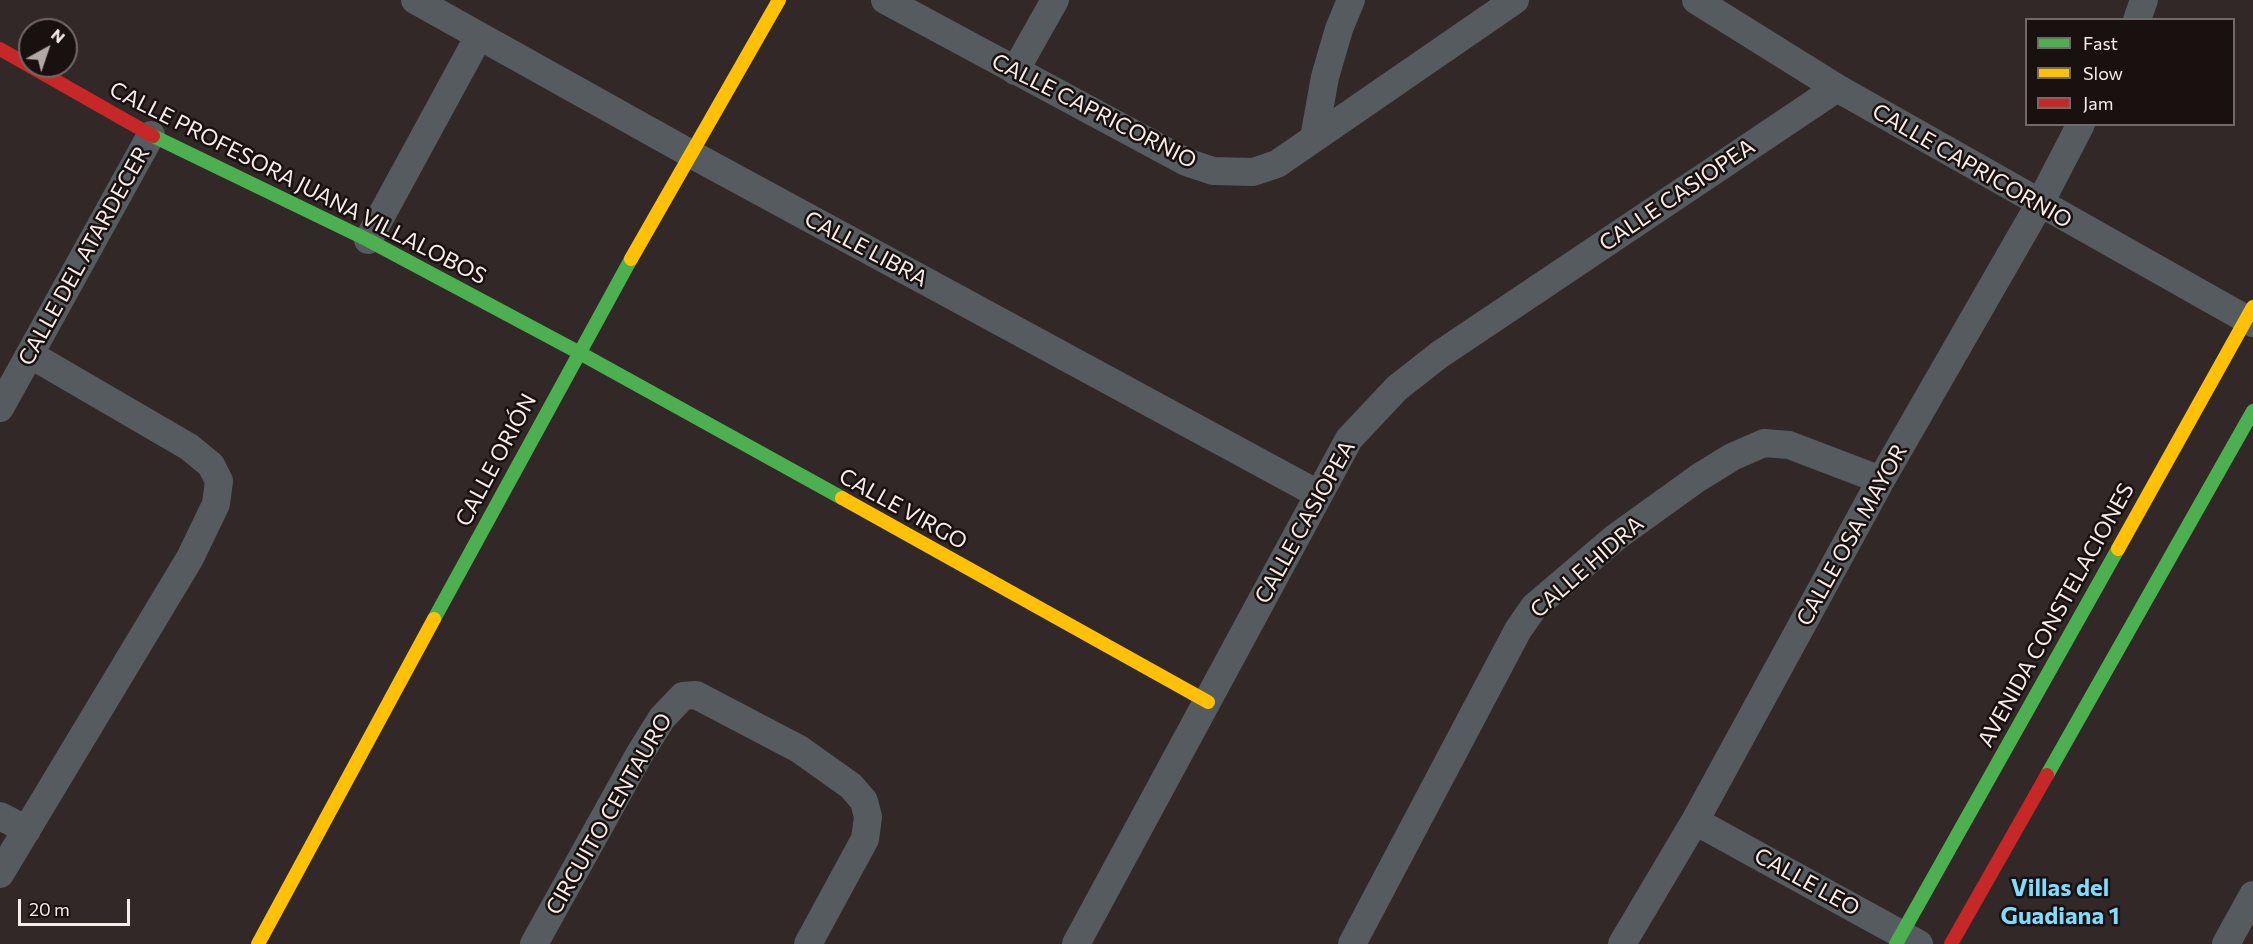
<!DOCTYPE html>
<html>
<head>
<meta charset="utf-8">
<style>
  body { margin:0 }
  #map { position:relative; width:2253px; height:944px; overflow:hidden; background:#322827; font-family:Commissioner,sans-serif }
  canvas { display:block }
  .legend { position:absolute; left:2025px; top:18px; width:210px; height:108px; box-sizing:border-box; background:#19110f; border:2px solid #736967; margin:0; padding:8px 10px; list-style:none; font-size:18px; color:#f9edea }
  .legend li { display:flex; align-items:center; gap:12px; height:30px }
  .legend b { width:30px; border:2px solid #736967 }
  .north { position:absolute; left:18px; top:18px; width:60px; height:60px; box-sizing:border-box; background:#19110f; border:2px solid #736967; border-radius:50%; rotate:40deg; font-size:16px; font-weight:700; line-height:24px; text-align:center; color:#f9edea }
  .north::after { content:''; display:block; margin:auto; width:21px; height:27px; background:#b3a8a6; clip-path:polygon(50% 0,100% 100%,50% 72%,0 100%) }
  .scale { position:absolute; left:18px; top:899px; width:112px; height:27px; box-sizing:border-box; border:3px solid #f9edea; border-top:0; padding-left:8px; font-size:18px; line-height:21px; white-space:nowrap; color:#f9edea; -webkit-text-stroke:4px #19110f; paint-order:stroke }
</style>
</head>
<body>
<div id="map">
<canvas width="2253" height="944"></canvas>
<ul class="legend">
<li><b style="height:8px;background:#4caf50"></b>Fast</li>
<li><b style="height:8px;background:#ffc107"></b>Slow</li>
<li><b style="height:8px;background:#c62828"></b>Jam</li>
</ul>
<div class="north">N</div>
<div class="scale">20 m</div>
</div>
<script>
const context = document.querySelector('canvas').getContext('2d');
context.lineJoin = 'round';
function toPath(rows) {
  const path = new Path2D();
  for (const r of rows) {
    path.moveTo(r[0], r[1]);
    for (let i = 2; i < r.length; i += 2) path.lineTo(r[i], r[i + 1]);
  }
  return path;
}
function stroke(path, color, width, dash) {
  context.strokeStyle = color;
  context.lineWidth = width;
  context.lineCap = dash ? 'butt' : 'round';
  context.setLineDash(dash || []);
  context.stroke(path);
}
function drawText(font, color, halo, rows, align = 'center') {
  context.font = font + ' Commissioner,sans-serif';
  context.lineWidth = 5;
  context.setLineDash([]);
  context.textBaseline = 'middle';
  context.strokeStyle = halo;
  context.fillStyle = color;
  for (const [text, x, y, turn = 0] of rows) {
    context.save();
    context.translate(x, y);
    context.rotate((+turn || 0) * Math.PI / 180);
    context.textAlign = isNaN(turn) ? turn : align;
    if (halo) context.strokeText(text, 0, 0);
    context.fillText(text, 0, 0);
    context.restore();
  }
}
stroke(toPath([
  [415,0,691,154,1318,494],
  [885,0,1186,162,1213,171,1253,172,1277,164,1515,0],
  [1696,0,1837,88,2253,323],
  [2137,20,2144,0],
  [1015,71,1055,0],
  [1314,138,1325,77,1339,29,1351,0],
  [368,240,479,36],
  [0,408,151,135],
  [0,816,27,830],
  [1695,821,1919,944],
  [0,874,190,558,216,504,219,481,211,465,189,447,31,355],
  [534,944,639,755,662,718,683,696,696,695,799,749,851,786,864,801,868,817,865,839,808,944],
  [1076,944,1349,439,1397,388,1439,355,1837,88],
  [1352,944,1518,630,1534,607,1616,537,1698,478,1732,457,1764,443,1789,445,1881,480],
  [1622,944,1695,821,1881,480,2039,205,2081,124],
  [2226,944,2253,895]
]), '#555b5e', 28);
stroke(toPath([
  [153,136,368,240,578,352,842,498],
  [434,619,631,259],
  [2047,775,2253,411],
  [1896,944,2118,549]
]), '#4caf50', 14);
stroke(toPath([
  [631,259,779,0],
  [842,498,1208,702],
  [2118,549,2253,307],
  [258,944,434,619]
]), '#ffc107', 14);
stroke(toPath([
  [0,49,153,136],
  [1951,944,2047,775]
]), '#c62828', 14);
drawText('22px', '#f9edea', '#19110f', [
  ["CALLE CAPRICORNIO",1094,111,27],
  ["CALLE CAPRICORNIO",1972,166,30],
  ["CALLE PROFESORA JUANA VILLALOBOS",298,183,27],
  ["CALLE CASIOPEA",1677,195,-34],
  ["CALLE LIBRA",866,249,28],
  ["CALLE DEL ATARDECER",84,256,-61],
  ["CALLE ORIÓN",496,460,-62],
  ["CALLE VIRGO",903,509,29],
  ["CALLE CASIOPEA",1305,522,-61],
  ["CALLE OSA MAYOR",1852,535,-61],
  ["CALLE HIDRA",1587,567,-41],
  ["AVENIDA CONSTELACIONES",2056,615,-61],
  ["CIRCUITO CENTAURO",609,814,-60],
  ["CALLE LEO",1807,882,29]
]);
drawText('bold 24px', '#7fdcfe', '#19110f', [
  ["Villas del",2060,888],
  ["Guadiana 1",2060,916]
]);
</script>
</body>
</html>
